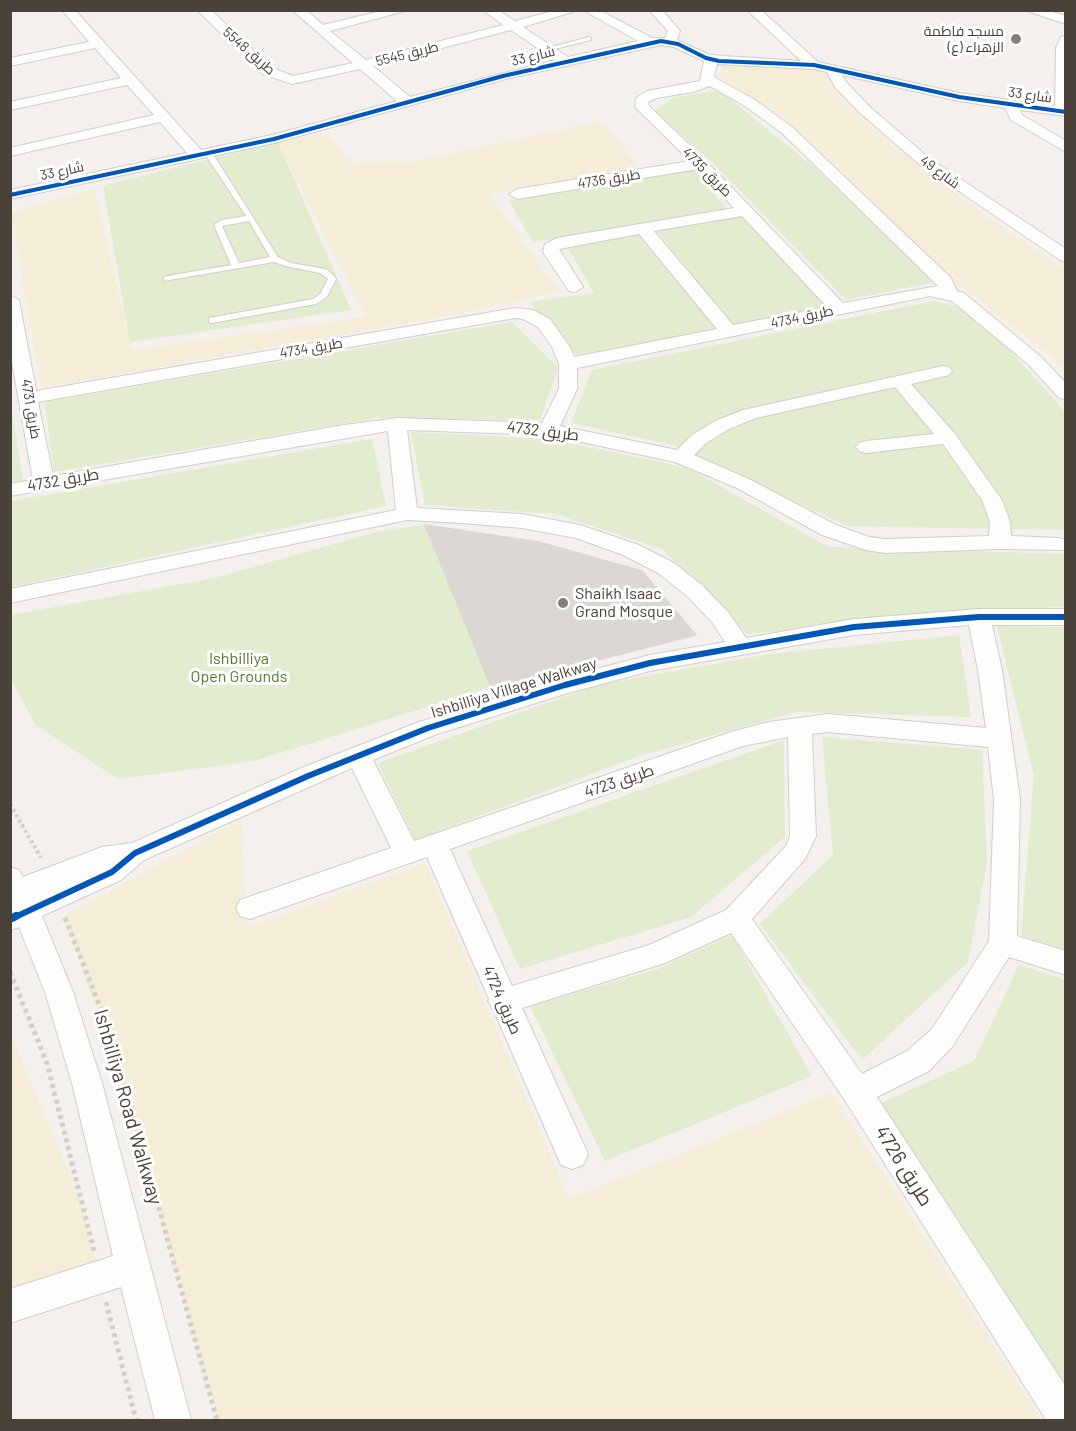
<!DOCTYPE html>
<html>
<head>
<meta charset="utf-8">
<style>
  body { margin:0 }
  #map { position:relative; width:1076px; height:1431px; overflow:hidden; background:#f3f0ed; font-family:Barlow,sans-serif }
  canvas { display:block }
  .frame { position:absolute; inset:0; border:12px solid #4a4138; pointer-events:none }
</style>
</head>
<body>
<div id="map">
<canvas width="1076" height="1431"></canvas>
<div class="frame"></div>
</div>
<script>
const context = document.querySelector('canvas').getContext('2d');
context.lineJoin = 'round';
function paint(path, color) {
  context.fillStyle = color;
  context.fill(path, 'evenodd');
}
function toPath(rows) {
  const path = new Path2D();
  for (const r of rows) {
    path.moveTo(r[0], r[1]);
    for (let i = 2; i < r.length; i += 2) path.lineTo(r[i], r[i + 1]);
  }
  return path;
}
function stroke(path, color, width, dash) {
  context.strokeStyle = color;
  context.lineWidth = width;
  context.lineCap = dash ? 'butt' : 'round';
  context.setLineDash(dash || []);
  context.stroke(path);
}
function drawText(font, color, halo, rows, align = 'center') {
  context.font = font + ' Barlow,Cairo,sans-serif';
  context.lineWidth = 6;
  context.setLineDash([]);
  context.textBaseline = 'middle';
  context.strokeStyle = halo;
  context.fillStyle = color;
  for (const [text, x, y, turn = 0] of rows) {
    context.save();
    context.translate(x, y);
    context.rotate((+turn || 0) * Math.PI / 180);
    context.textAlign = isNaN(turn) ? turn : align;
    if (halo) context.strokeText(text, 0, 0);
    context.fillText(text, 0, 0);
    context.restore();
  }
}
paint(toPath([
  [719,90,810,164,939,281,846,300,713,163,655,111,673,98],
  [278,142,351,310,130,342,103,186],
  [695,170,727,209,533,242,509,201],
  [741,216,826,307,734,326,657,231],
  [638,235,721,334,577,356,529,302,594,293,568,248],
  [934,301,975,311,1065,412,1065,530,847,526,673,445,571,423,592,370],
  [512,322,558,368,540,420,377,418,54,472,45,402],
  [10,400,24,487,10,489],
  [411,432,549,439,688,468,828,547,1065,554,1065,606,747,634,662,549,556,514,425,505],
  [372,439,386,506,11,587,11,501],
  [425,525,491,687,254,761,118,779,36,725,11,680,10,615,215,578,380,531],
  [997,626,1065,627,1065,950,1021,935,1034,776],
  [959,635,971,717,796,712,639,756,415,840,378,763,601,684,771,654],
  [822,737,982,750,987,862,968,962,862,1060,760,924,833,855],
  [784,740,785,837,691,917,520,969,467,851],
  [732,935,812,1076,605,1161,530,1006,658,969],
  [1019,965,1065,980,1065,1390,881,1103,974,1061]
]), '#e2ecce');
paint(toPath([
  [721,64,804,67,824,71,839,96,892,145,983,214,1065,270,1065,373,1052,357,934,264,863,191,782,116,722,79],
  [603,121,641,170,489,194,560,292,442,317,41,388,11,212,94,189,132,350,366,317,278,142,327,134,351,163,416,161],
  [241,819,247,928,425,863,569,1199,832,1093,1041,1420,217,1420,140,1142,64,916],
  [10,1032,84,1210,100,1277,10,1301]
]), '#f6edd8');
const building = toPath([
  [425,525,539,542,642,571,696,635,491,687,425,525]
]);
paint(building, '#dbd8d4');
stroke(building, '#dbd7d3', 1.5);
const service = toPath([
  [589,37,591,38,591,40,547,51,544,49,589,37],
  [206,152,213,154,278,257,291,263,326,269,335,277,336,279,327,297,316,304,212,323,209,322,209,318,313,299,320,294,328,279,320,273,289,267,274,262,164,281,164,277,167,276,231,265,214,225,221,220,246,216,205,154,206,152],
  [249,221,270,257,239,263,222,226,249,221]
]);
const minor = toPath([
  [62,10,75,10,201,150,272,135,397,101,360,69,292,84,263,74,197,10,211,10,273,68,293,76,353,63,292,10,306,10,323,25,385,10,409,10,330,31,366,60,503,25,483,10,498,10,515,21,557,10,579,10,523,27,568,57,638,41,583,10,599,10,652,38,665,38,668,31,649,10,662,10,680,31,677,40,710,55,801,61,747,10,761,10,818,62,959,93,1055,106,1056,48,1061,37,1066,36,1066,116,1020,110,1022,115,1066,141,1066,152,1011,120,1005,108,959,101,842,75,846,82,870,107,929,158,1066,249,1066,262,1060,260,919,164,860,113,835,87,827,72,814,69,717,64,714,77,755,100,792,127,951,278,957,291,964,293,1041,357,1066,383,1066,399,1059,398,1029,365,952,301,930,296,577,368,577,389,560,426,677,450,692,435,715,421,743,410,943,366,949,367,952,371,949,375,911,384,955,434,1002,500,1010,522,1011,536,1060,538,1066,540,1066,550,1000,549,885,553,866,550,822,535,737,488,675,462,549,435,407,430,417,508,522,514,580,525,639,545,674,563,703,586,728,612,746,638,854,619,979,609,1066,609,1066,625,992,625,1002,670,1020,800,1017,936,1066,951,1066,975,1009,957,952,1047,929,1071,877,1097,1066,1387,1066,1420,1046,1420,846,1102,731,933,665,963,522,1008,588,1154,583,1165,572,1169,561,1165,494,1011,488,1001,489,999,427,857,250,919,240,916,236,908,240,900,391,848,352,768,144,860,121,880,42,916,73,992,102,1083,191,1420,155,1420,121,1287,10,1323,10,1289,113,1256,72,1083,45,992,19,927,10,930,10,867,19,870,23,877,102,847,132,843,299,769,419,722,565,677,650,655,725,642,712,622,687,596,658,573,623,555,576,538,522,528,462,523,407,520,10,603,10,589,396,510,388,431,10,496,10,484,33,480,10,351,10,295,19,300,36,391,515,308,533,310,550,319,570,347,574,357,717,329,639,234,559,249,583,287,575,292,569,291,543,252,545,244,557,238,734,208,698,169,517,199,509,194,517,189,690,161,635,107,636,98,647,91,700,81,704,61,674,47,661,45,506,79,274,143,10,199,10,190,187,153,160,122,10,156,10,148,154,115,127,85,10,110,10,102,121,78,95,48,10,66,10,58,89,42,62,10],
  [511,30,555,60,410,97,373,66,511,30],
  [710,86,745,106,782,133,938,286,843,303,706,161,649,106,648,102,656,98,693,92,710,86],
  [742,216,827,307,733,325,654,231,742,216],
  [515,318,523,319,538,327,552,347,559,364,559,389,542,423,397,418,344,425,53,476,38,402,515,318],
  [895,387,934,434,866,441,859,443,856,447,859,451,866,453,943,444,982,500,990,522,989,536,885,539,869,537,836,525,751,480,694,455,706,443,729,429,756,418,895,387],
  [969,625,978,670,986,728,828,714,769,722,731,732,414,841,373,760,437,734,568,693,650,671,854,635,969,625],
  [828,732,988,747,994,800,989,941,932,1029,907,1051,862,1074,752,919,805,859,816,836,812,734,828,732],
  [788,737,790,836,786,846,726,910,649,945,512,986,450,849,743,746,788,737],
  [1024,10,1046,10,1066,16,1066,24,1024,10]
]);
stroke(service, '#d1cecb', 2);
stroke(minor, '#d1cecb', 2);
stroke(toPath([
  [10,804,41,858]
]), '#d3d0cb', 4, [3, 3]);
stroke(toPath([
  [65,918,112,1037,217,1420],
  [10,972,47,1063,94,1251],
  [106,1302,136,1420]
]), '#d3d0cb', 5, [4, 4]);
paint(service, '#fdfdfc');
paint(minor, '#fdfdfc');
stroke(toPath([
  [10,195,274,139,503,76,661,41,678,44,706,58,719,61,814,65,959,97,1066,112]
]), '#0057b8', 4);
stroke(toPath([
  [13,918,112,872,135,853,308,776,428,728,565,685,650,663,854,627,979,617,1066,617]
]), '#0057b8', 6);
stroke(toPath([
  [10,919,16,916]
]), '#0057b8', 8);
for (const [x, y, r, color] of [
  [1016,39,6,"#857e77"],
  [563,603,6,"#857e77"]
]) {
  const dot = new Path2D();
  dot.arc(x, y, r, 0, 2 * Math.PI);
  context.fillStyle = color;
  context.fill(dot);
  stroke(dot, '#fff', 2);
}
drawText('14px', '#4a4138', '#fff', [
  ["مسجد فاطمة",1004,31],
  ["الزهراء (ع)",1004,47]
], 'right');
drawText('14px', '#4a4138', '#fff', [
  ["طريق 5548",249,51,41],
  ["طريق 5545",407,54,-14],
  ["شارع 33",533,56,-14],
  ["شارع 33",1030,95,8],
  ["شارع 33",62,171,-12],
  ["طريق 4735",707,172,45],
  ["شارع 49",940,172,36],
  ["طريق 4736",609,179,-9],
  ["طريق 4734",802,317,-12],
  ["طريق 4734",311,348,-10],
  ["طريق 4731",31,409,80]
]);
drawText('16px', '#4a4138', '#fff', [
  ["طريق 4732",543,431,7],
  ["طريق 4732",63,480,-10],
  ["Ishbilliya Village Walkway",514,688,-17],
  ["طريق 4723",619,781,-19],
  ["طريق 4724",502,1000,66]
]);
drawText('16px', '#4a4138', '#fff', [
  ["Shaikh Isaac",575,594],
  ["Grand Mosque",575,612]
], 'left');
drawText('16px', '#507d2a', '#fff', [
  ["Ishbilliya",239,659],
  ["Open Grounds",239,677]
]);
drawText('20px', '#4a4138', '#fff', [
  ["Ishbilliya Road Walkway",128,1107,74],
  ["طريق 4726",904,1166,58]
]);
</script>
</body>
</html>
